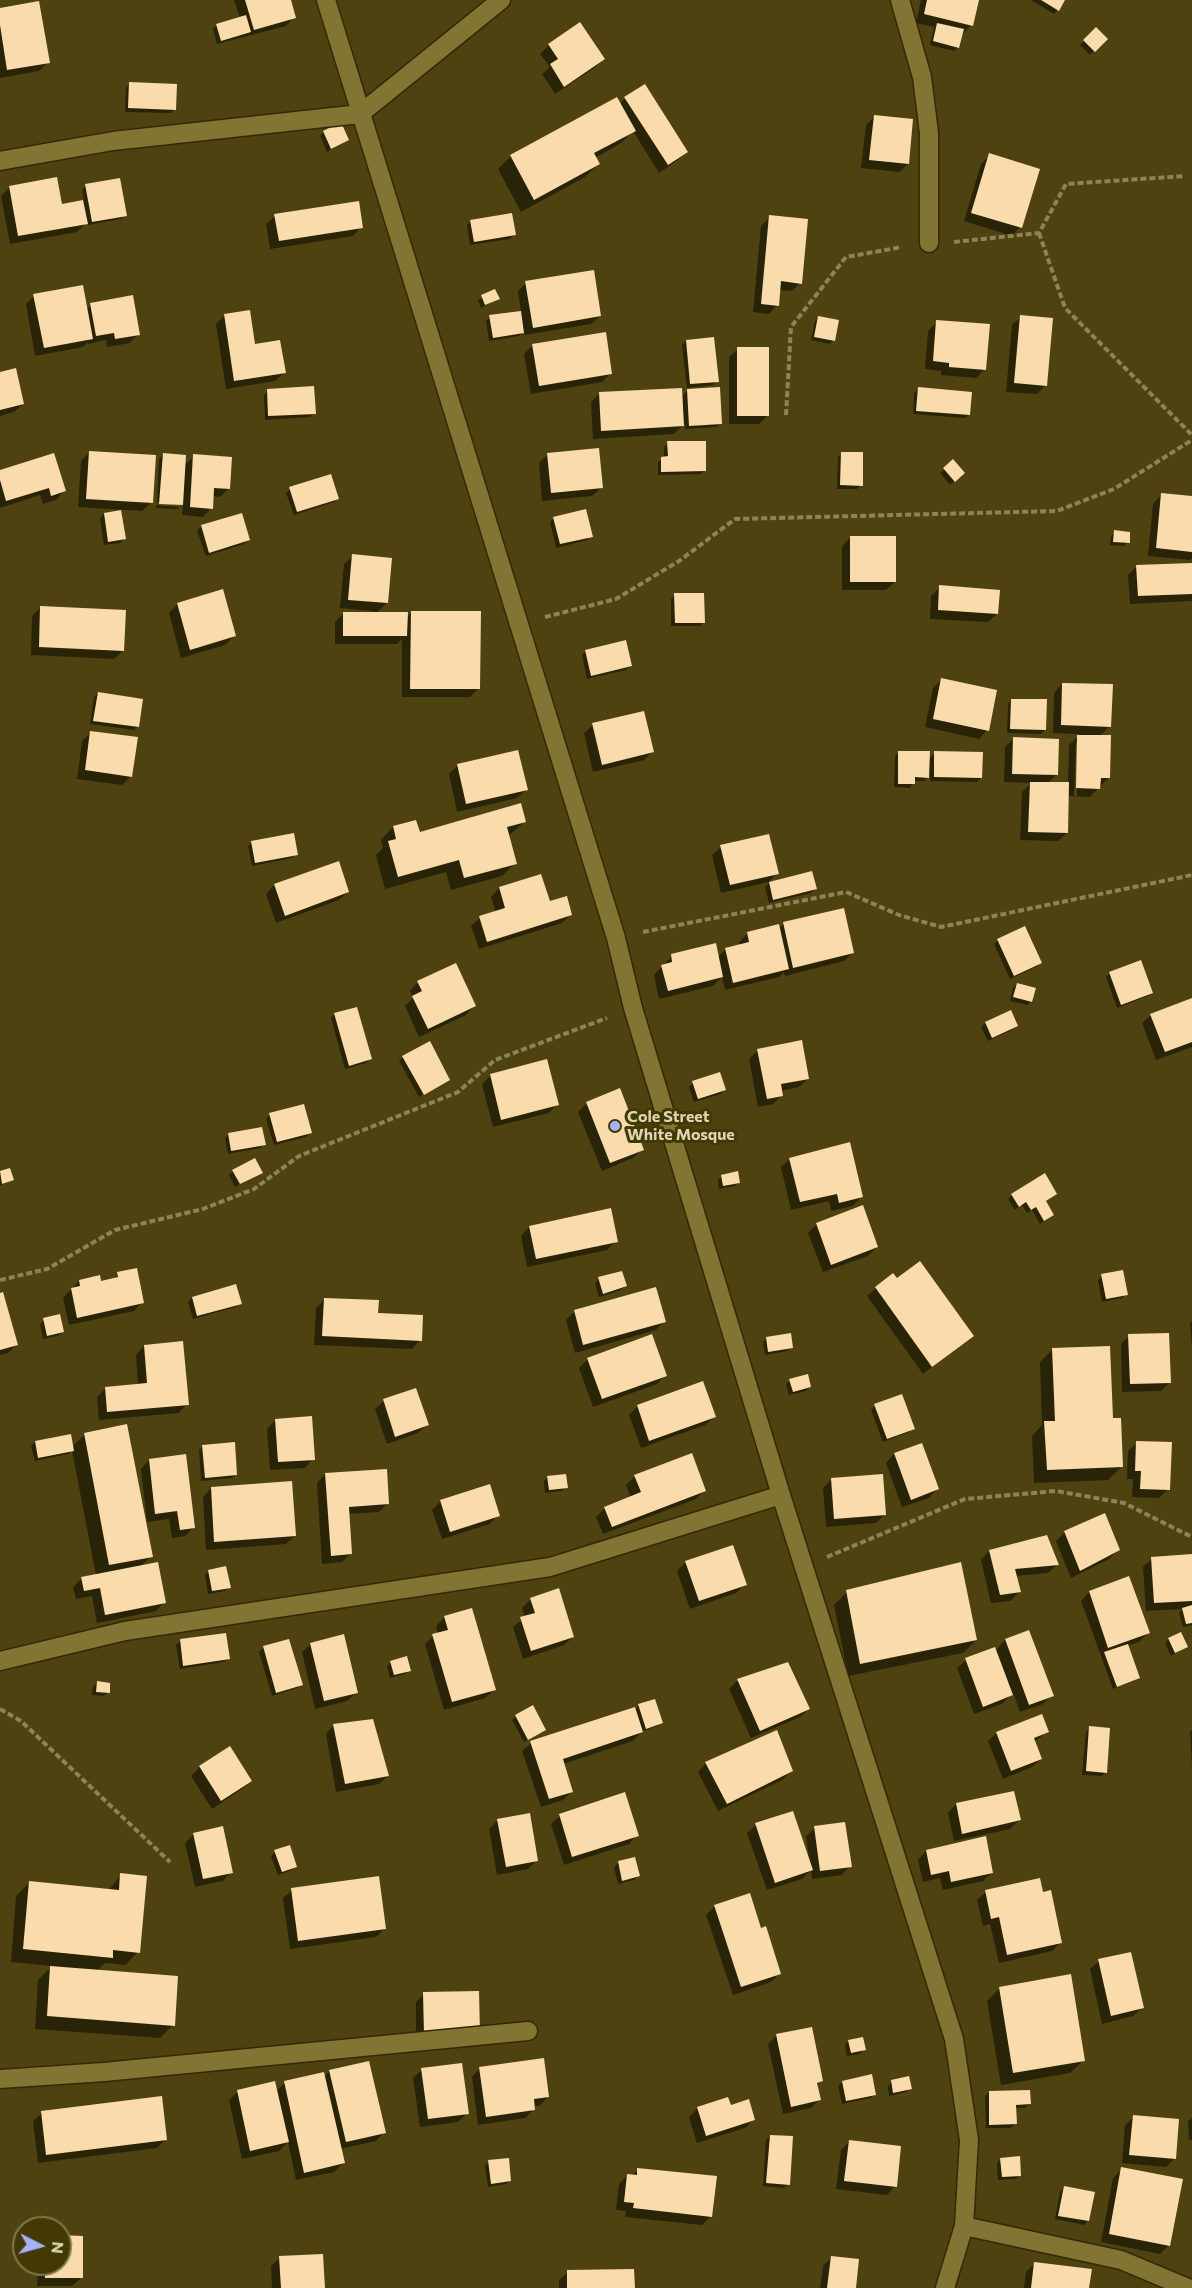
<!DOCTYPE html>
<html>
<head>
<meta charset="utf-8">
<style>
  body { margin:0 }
  #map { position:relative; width:1192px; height:2288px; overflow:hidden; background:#4e4310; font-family:Commissioner,sans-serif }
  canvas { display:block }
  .north { position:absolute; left:12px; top:2216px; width:60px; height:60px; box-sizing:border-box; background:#433902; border:2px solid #81784a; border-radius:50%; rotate:96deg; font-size:16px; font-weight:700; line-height:24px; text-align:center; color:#ddd6b6 }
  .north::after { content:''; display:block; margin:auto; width:21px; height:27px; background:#a6b1fc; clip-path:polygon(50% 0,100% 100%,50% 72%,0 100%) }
</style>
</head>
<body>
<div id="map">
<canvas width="1192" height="2288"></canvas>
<div class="north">N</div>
</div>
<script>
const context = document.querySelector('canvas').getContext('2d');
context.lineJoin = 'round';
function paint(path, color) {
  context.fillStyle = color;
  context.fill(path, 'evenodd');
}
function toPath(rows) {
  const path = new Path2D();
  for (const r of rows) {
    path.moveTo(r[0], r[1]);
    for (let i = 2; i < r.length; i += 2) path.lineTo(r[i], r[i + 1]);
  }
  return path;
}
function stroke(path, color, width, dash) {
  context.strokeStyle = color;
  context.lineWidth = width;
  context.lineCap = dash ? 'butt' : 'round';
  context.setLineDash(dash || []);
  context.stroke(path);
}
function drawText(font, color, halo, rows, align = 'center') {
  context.font = font + ' Commissioner,sans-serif';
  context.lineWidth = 6;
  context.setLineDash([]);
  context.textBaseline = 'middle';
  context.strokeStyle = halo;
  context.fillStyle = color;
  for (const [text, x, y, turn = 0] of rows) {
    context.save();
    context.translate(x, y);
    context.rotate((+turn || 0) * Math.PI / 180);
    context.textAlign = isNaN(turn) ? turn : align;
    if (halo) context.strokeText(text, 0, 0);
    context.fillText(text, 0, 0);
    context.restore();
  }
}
paint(toPath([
  [234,0,290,0,294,17,286,26,217,44,213,29,217,25,240,18],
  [921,0,977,0,971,25,963,34,958,47,954,51,930,45,934,27,916,23],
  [1031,0,1064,0,1054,14],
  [0,9,48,62,39,71,0,78],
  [1096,29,1106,39,1090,55,1080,45],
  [549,45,603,59,594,68,555,94,542,74,550,67,540,54],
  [129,84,175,109,171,113,125,112,126,88],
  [625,98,686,152,678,160,659,173,633,131,621,143,595,158,598,164,585,177,521,212,498,169,511,156,620,104],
  [874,117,908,164,899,172,861,168,866,125],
  [324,132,348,140,327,152,320,136],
  [990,155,1020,227,1012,236,964,221,981,164],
  [86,186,125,215,121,219,88,225,88,221,77,232,10,244,1,196,10,187,61,205,84,201,82,190],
  [275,216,361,227,353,236,270,249,266,224],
  [770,217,800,283,792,291,778,290,777,305,769,314,753,312,761,226],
  [471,221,514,235,510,239,470,245,467,225],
  [526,283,600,316,591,324,525,335,524,331,519,336,489,341,486,321,490,317,521,312,518,291],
  [495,291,498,299,481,308,478,300],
  [34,296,86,310,91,305,138,334,130,343,107,347,106,340,88,344,88,342,83,347,35,356,26,304],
  [225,315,253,346,284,373,275,381,226,389,216,324],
  [819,317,834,340,830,344,811,340,815,321],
  [1021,317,1045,386,1037,394,1006,392,1012,325],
  [937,322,985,369,976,378,941,375,941,371,925,369,928,331],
  [686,341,717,381,713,385,687,388,682,345],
  [533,345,611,373,602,382,531,394,524,354],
  [738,349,768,415,759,424,729,424,729,357],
  [0,373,23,404,14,412,0,416],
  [918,389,969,414,965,418,913,414,914,393],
  [268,391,314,413,310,417,265,420,264,395],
  [687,391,721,423,717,427,685,429,685,423,674,434,593,439,591,402,599,394,681,397],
  [668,443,705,470,701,474,658,475,658,462,664,458,664,447],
  [90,452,151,503,142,511,78,507,81,461],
  [842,453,861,485,857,489,837,489,838,457],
  [548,454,601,488,592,496,542,501,539,463],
  [163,455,184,466,194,456,229,488,220,497,212,496,211,508,203,517,182,515,183,503,180,506,180,504,157,502,159,459],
  [953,461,963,473,950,485,940,473],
  [0,472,64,491,56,500,43,504,40,495,0,508],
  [290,489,338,498,334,502,294,515,286,493],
  [1161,495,1192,497,1192,558,1190,560,1148,556,1153,504],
  [156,505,179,507,177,509,156,508],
  [104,514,124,539,120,543,104,545,100,518],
  [241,515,248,540,244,544,206,556,197,531,201,527],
  [554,518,591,536,587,540,556,548,550,522],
  [1115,532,1128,542,1124,546,1110,545,1111,536],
  [851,537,895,582,886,590,842,590,842,546],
  [353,556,387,603,376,613,406,618,411,613,479,688,470,697,402,697,402,639,397,644,335,644,335,622,344,613,372,613,372,611,340,608,344,564],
  [1192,565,1192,601,1130,604,1128,575,1137,566],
  [940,587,997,614,988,622,930,619,931,596],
  [675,595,704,622,700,626,671,626,671,599],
  [177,604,234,636,225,645,181,658,169,613],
  [41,607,123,651,114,659,31,655,32,616],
  [586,651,630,666,626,670,587,679,582,655],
  [942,679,987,730,979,739,925,727,933,688],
  [1062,684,1110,726,1099,737,1108,778,1090,797,1068,796,1067,833,1058,841,1020,840,1022,792,1031,783,1004,782,1005,747,1013,739,1056,775,1048,783,1068,784,1069,745,1080,734,1053,733,1054,693],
  [1076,743,1079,743,1077,796,1074,796],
  [98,693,138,726,134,730,90,724,94,697],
  [1011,700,1045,730,1041,734,1007,733,1008,704],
  [593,725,652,752,644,760,593,772,584,733],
  [91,732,131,776,122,785,77,779,82,741],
  [899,752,928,759,935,753,981,778,977,782,930,781,930,774,924,781,914,781,910,788,894,787,895,756],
  [458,765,526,790,517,798,457,812,449,774],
  [524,822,511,834,508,835,515,863,502,876,451,890,446,872,385,889,376,855,383,848,381,840,393,827,419,834],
  [252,842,296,854,292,858,252,866,248,846],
  [721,847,777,873,769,882,721,893,712,855],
  [338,863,348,892,339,900,276,923,266,894,274,885],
  [769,883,815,889,811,893,769,903,765,887],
  [499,888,549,903,571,914,562,923,479,949,471,926,480,918,496,912,491,897],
  [784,924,852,953,844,961,785,976,784,972,779,977,725,990,722,977,713,986,659,999,654,975,672,956,717,958,726,949,740,946,739,942,748,933,778,929],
  [1024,928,1040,963,1036,967,1010,979,994,944,998,940],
  [1110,973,1152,993,1148,996,1117,1008,1106,977],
  [418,982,474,1006,466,1015,419,1037,405,1006,413,998,410,991],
  [1017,984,1031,1002,1027,1005,1010,1001,1013,988],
  [1192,1000,1192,1047,1156,1060,1142,1023,1151,1015],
  [1010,1012,1016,1026,1012,1030,988,1041,981,1027,985,1023],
  [335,1014,370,1059,366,1063,345,1069,331,1018],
  [758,1050,808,1079,799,1087,781,1091,781,1096,773,1104,758,1107,749,1059],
  [403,1057,448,1080,419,1097,399,1061],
  [546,1061,557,1104,549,1113,493,1127,482,1084,490,1076],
  [693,1083,724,1090,721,1094,694,1102,689,1087],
  [587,1103,642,1149,633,1158,602,1171,578,1112],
  [270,1115,310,1133,306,1137,274,1145,266,1119],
  [229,1134,264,1144,260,1148,228,1154,225,1138],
  [790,1159,861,1197,853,1206,831,1211,829,1201,791,1210,781,1167],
  [9,1170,12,1179,0,1186,0,1173],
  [233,1171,261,1172,235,1187,229,1175],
  [722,1176,739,1182,735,1186,719,1189,718,1180],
  [1055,1194,1045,1202,1052,1215,1040,1224,1032,1210,1027,1213,1022,1205,1015,1210,1008,1199,1012,1195],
  [817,1224,877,1247,868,1256,823,1272,808,1233],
  [529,1227,616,1241,607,1250,527,1267,521,1236],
  [118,1274,142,1302,134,1311,69,1325,63,1298,79,1281,99,1283,112,1280],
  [1102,1276,1126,1294,1122,1298,1102,1302,1098,1280],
  [599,1279,625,1286,621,1290,599,1297,595,1283],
  [876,1288,972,1336,923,1374,867,1296],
  [655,1289,664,1321,656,1330,575,1353,566,1320,574,1312],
  [0,1294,17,1344,8,1353,0,1355],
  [192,1298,240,1303,236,1307,193,1319,188,1302],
  [324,1300,377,1315,420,1340,412,1349,314,1345,316,1308],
  [44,1320,62,1332,58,1336,43,1339,40,1324],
  [1192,1321,1192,1348,1190,1323],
  [1129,1336,1170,1382,1161,1391,1122,1392,1121,1344],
  [767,1339,791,1348,787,1351,765,1355,763,1342],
  [144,1346,187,1404,179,1413,99,1420,97,1397,106,1388,138,1385,136,1355],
  [1053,1349,1112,1419,1121,1467,1108,1480,1034,1483,1032,1436,1042,1425,1040,1362],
  [588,1359,665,1375,657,1384,593,1407,579,1368],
  [790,1381,810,1387,806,1391,789,1395,786,1384],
  [384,1401,427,1424,418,1433,387,1444,375,1409],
  [638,1406,714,1417,705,1425,641,1448,629,1415],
  [875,1406,913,1428,909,1432,883,1442,871,1410],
  [275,1420,313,1459,305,1468,270,1470,267,1429],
  [126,1426,151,1556,140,1567,164,1602,156,1611,97,1623,92,1596,76,1599,73,1587,82,1578,96,1575,72,1451,68,1454,35,1461,31,1446,35,1442,72,1447,84,1435],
  [1137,1443,1168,1489,1159,1498,1132,1497,1133,1479,1127,1479,1128,1451],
  [921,1445,937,1489,929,1498,902,1507,886,1463,894,1454],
  [203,1446,236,1475,232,1478,201,1481,199,1450],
  [691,1455,705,1490,696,1499,603,1534,596,1517,605,1508,631,1498,626,1485,634,1477],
  [149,1460,194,1527,185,1536,172,1538,169,1519,147,1522,141,1469],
  [325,1474,388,1503,379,1512,348,1514,350,1554,342,1562,322,1564,317,1483],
  [548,1477,566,1487,562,1491,545,1493,544,1481],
  [832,1479,885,1514,876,1523,826,1527,823,1488],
  [211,1488,295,1536,286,1544,206,1550,203,1497],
  [441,1501,498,1515,490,1524,442,1539,432,1510],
  [1065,1532,1118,1550,1109,1559,1071,1578,1056,1541],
  [989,1551,1057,1565,1048,1573,1015,1576,1019,1592,1010,1601,991,1603,981,1560],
  [1192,1556,1192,1604,1189,1607,1192,1606,1192,1625,1183,1627,1179,1613,1183,1609,1146,1611,1143,1567,1152,1559],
  [686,1562,745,1584,736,1593,690,1609,677,1571],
  [209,1571,229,1587,225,1591,208,1594,205,1575],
  [847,1592,976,1640,963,1653,848,1676,834,1605],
  [1089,1592,1148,1633,1139,1642,1127,1646,1138,1677,1134,1681,1113,1689,1081,1601],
  [531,1599,573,1637,564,1645,523,1659,513,1627,525,1617,522,1608],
  [445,1617,494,1690,485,1698,444,1710,425,1644,433,1636,438,1634,436,1626],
  [1029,1632,1052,1695,1043,1704,1020,1712,1013,1693,1002,1704,974,1714,957,1668,966,1660,995,1651,1005,1640],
  [1169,1639,1186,1646,1171,1656,1165,1643],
  [288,1640,301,1685,297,1688,272,1696,259,1652,263,1648],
  [180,1641,228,1658,224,1662,180,1669,176,1645],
  [311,1644,356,1693,347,1701,315,1709,302,1652],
  [391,1662,409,1670,405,1674,390,1678,387,1666],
  [738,1680,809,1709,800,1717,751,1738,729,1689],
  [97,1683,108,1692,104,1696,92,1695,93,1687],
  [639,1706,661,1722,657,1726,641,1732,633,1741,563,1764,572,1791,563,1800,541,1807,522,1751,531,1743,634,1710],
  [516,1716,544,1730,524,1742,512,1720],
  [334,1725,388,1776,379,1784,336,1792,326,1734],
  [1090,1728,1106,1772,1102,1776,1082,1775,1086,1732],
  [1192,1730,1192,1767,1190,1732],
  [1047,1732,1034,1742,1041,1759,1032,1767,1003,1779,988,1741,997,1733],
  [706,1763,791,1771,782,1780,718,1811,698,1772],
  [200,1767,251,1781,242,1789,212,1809,191,1776],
  [624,1794,637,1835,629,1844,564,1865,551,1824,560,1816],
  [956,1804,1019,1820,1010,1829,954,1841,948,1813],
  [498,1820,536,1861,528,1869,497,1875,489,1829],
  [756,1825,808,1859,809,1859,806,1836,815,1828,850,1866,842,1875,812,1879,811,1870,802,1879,767,1890,747,1833],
  [194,1834,231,1872,223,1881,195,1887,185,1843],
  [926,1851,992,1873,983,1881,943,1890,940,1878,923,1882,918,1860],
  [275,1852,296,1867,292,1870,278,1875,271,1856],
  [634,1859,638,1876,634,1880,618,1884,614,1867,618,1863],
  [121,1875,138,1952,125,1965,105,1963,97,1971,173,2025,160,2038,35,2029,38,1980,52,1966,11,1962,16,1896,29,1883,108,1891],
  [292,1890,385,1928,376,1937,290,1949,283,1898],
  [986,1892,1061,1942,1052,1951,999,1963,990,1924,983,1926,977,1900],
  [715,1906,760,1930,780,1973,771,1982,733,1995,706,1915],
  [1099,1961,1142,2008,1133,2016,1102,2024,1090,1969],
  [1000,1988,1083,2061,1070,2073,1001,2085,987,2001],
  [424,1994,478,2034,416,2043,416,2002],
  [777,2035,821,2081,816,2086,819,2100,811,2108,783,2114,768,2044],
  [849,2041,864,2050,860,2054,847,2056,845,2045],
  [480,2068,548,2097,539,2106,533,2106,534,2109,525,2118,478,2125,472,2077],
  [422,2070,467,2113,458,2122,420,2127,413,2078],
  [330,2071,384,2132,376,2141,340,2149,343,2163,334,2172,296,2180,288,2142,279,2151,242,2159,229,2100,238,2091,276,2091,285,2083,323,2078],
  [842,2082,875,2094,871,2098,842,2104,838,2086],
  [892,2082,910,2088,906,2092,889,2096,888,2086],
  [989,2092,1029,2104,1025,2108,1015,2108,1015,2124,1011,2128,986,2128,985,2096],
  [730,2107,753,2120,745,2128,697,2143,689,2117,698,2108],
  [42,2113,165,2140,157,2148,38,2163,33,2121],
  [1134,2117,1174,2159,1166,2167,1122,2163,1125,2125],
  [1192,2117,1192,2140,1189,2140,1188,2122],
  [770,2136,788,2184,784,2188,763,2186,766,2140],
  [849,2142,895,2186,887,2195,836,2189,841,2150],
  [1001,2159,1020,2175,1016,2179,998,2180,997,2163],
  [489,2162,510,2180,506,2184,488,2187,485,2166],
  [1122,2169,1169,2245,1160,2254,1101,2242,1113,2178],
  [638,2170,711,2216,702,2225,625,2217,626,2211,616,2210,619,2184,627,2175,632,2176],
  [1064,2188,1088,2221,1084,2225,1055,2219,1060,2192],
  [60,2237,81,2278,72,2286,37,2286,38,2264,60,2264],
  [280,2258,323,2288,272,2288,271,2266],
  [831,2258,854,2288,820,2288,823,2266],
  [1034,2264,1088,2288,1024,2288,1026,2272],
  [568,2272,633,2288,559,2288,559,2280]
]), '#0007');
paint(toPath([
  [245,0,291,0,296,18,254,30],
  [927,0,979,0,973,26,924,14],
  [1041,0,1065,0,1059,11],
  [39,1,50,63,7,70,0,25,0,8],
  [246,15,251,32,221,41,216,24],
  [580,22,605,59,564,87,550,64,558,59,548,44],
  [937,23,964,29,959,48,933,41],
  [1096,27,1108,39,1095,52,1083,40],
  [129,82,177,84,176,110,128,108],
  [645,84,688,152,668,165,624,97],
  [617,97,636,131,594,153,600,164,534,200,510,155],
  [874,115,913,119,909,164,869,160],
  [341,122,349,140,331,149,323,131],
  [989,153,1040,169,1022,228,971,213],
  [57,177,62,204,83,200,88,224,18,236,9,186],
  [120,178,127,216,92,222,85,184],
  [359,201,363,228,279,241,274,214],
  [512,213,516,235,474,242,470,220],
  [769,215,808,219,802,284,781,281,779,306,761,304],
  [594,270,601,316,533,328,525,281],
  [83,285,93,339,44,348,33,294],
  [495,289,500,299,485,305,481,295],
  [133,295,140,335,115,339,114,333,96,336,90,303],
  [250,310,255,344,280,340,286,373,234,381,224,314],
  [521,311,524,333,493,338,489,315],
  [1020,315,1053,318,1047,386,1014,383],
  [818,316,839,320,835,341,814,337],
  [936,320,990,324,986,370,949,367,949,363,933,361],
  [606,332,612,374,539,386,532,344],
  [714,337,719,382,690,384,686,340],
  [737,347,769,347,769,416,737,416],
  [16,368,24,404,0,410,0,372],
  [314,386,316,414,268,416,267,389],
  [720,387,722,424,689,426,687,389],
  [918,387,972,392,970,415,916,411],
  [682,388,684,426,601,431,599,392],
  [667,441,706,441,706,471,661,472,661,457,668,456],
  [599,448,603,488,551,493,547,453],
  [89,451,156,455,153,503,86,499],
  [841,452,863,452,863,486,840,485],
  [54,453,66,491,51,496,49,488,6,501,0,480,0,470],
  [163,453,186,455,183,505,159,504],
  [193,454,232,457,230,489,214,488,213,509,190,507],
  [953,459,965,473,955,482,943,468],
  [331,474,339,499,297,512,289,487],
  [1161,493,1192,496,1192,552,1156,548],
  [586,509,593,537,560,544,553,517],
  [121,510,126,539,108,542,104,513],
  [242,513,250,540,209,553,201,525],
  [1114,530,1130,532,1130,543,1113,542],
  [850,536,896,536,896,582,850,582],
  [352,554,392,558,388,603,348,600],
  [1192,563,1192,594,1138,596,1136,565],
  [939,585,1000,590,998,614,938,610],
  [223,589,236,636,190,650,177,603],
  [674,593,704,593,705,623,675,623],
  [40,606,126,610,124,651,39,647],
  [411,611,481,611,480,689,410,689],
  [343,612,408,612,407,636,343,636],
  [626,640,632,666,591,676,585,650],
  [941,678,997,690,989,731,933,719],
  [1062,683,1113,684,1111,727,1061,725],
  [98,692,143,699,139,727,93,721],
  [1011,699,1047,699,1046,730,1010,729],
  [644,711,654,752,602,765,592,723],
  [90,731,138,737,132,777,85,770],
  [1077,735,1111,735,1110,778,1101,778,1100,789,1076,788],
  [1013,737,1059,739,1058,775,1012,774],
  [518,750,528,790,466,804,457,764],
  [898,751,930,751,929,778,915,777,915,784,898,784],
  [934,751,983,752,982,778,934,777],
  [1030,782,1069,782,1068,833,1028,832],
  [521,803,526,822,507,827,517,864,464,878,459,860,398,877,388,841,396,839,393,826,416,820,420,832],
  [294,833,298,855,255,863,251,841],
  [769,834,779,874,730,885,720,845],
  [339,861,349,892,285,916,274,884],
  [812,871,817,889,773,900,769,882],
  [541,874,550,901,567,896,572,915,487,942,479,916,505,908,499,887],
  [844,908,854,953,793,968,783,922],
  [779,924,789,969,733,983,725,948,749,942,747,932],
  [1025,926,1042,963,1014,976,997,939],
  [716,943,723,977,668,991,661,965,672,962,671,954],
  [1141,960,1153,993,1121,1005,1109,972],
  [456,963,476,1006,428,1029,412,996,422,991,417,981],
  [1017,983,1036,988,1032,1002,1013,997],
  [1192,998,1192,1042,1165,1052,1150,1014],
  [357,1007,372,1059,349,1066,334,1013],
  [1011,1010,1018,1026,992,1038,985,1022],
  [802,1040,809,1079,781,1084,783,1096,767,1099,757,1049],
  [430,1041,450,1080,424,1095,402,1056],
  [547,1059,559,1105,501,1120,490,1074],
  [720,1072,726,1090,698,1099,692,1081],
  [620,1088,644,1150,610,1163,586,1102],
  [304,1104,312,1133,277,1142,269,1113],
  [262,1127,266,1145,231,1151,228,1133],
  [850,1142,863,1197,839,1203,837,1194,800,1202,789,1158],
  [255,1158,263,1173,240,1184,232,1170],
  [10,1168,14,1180,2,1184,0,1171],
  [738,1171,740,1183,723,1186,721,1175],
  [1045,1173,1057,1194,1046,1201,1054,1215,1044,1221,1036,1207,1031,1210,1026,1202,1019,1207,1011,1194],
  [863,1205,878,1247,831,1265,816,1223],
  [611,1208,618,1242,536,1259,529,1226],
  [920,1261,974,1336,932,1367,875,1287,893,1273,897,1278],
  [137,1268,144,1303,77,1318,71,1288,80,1286,79,1280,100,1275,101,1281,118,1277,117,1272],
  [1123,1270,1128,1295,1106,1299,1101,1274],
  [622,1271,627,1286,603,1294,598,1277],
  [236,1284,242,1304,197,1316,192,1297],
  [656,1287,666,1322,583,1345,574,1310],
  [3,1292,18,1345,0,1350,0,1293],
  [324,1298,379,1300,378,1313,423,1315,422,1341,322,1336],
  [60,1314,64,1332,47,1336,43,1318],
  [791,1333,793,1348,768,1352,766,1337],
  [1169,1333,1171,1383,1130,1384,1128,1334],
  [652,1334,667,1376,602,1399,587,1358],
  [183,1341,189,1405,107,1412,105,1387,147,1383,144,1345],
  [1110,1346,1113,1418,1121,1418,1123,1467,1047,1470,1044,1421,1055,1421,1052,1348],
  [808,1374,811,1387,793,1392,789,1379],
  [703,1381,716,1417,649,1441,637,1405],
  [416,1388,429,1425,395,1437,383,1399],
  [902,1394,915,1429,887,1439,874,1404],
  [312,1416,315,1460,278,1462,275,1419],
  [127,1424,153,1557,109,1565,84,1433],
  [71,1434,74,1451,38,1458,35,1441],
  [1136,1441,1172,1442,1170,1490,1140,1489,1141,1471,1135,1471],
  [235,1442,237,1475,205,1478,202,1445],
  [922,1443,939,1489,911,1500,894,1453],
  [692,1453,706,1491,612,1527,604,1507,641,1492,634,1475],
  [186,1454,195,1528,180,1530,177,1511,155,1514,149,1459],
  [387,1469,389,1504,349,1507,352,1554,331,1556,325,1473],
  [566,1474,568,1488,549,1490,547,1476],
  [883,1474,886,1515,834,1519,831,1478],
  [292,1481,296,1536,214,1542,211,1487],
  [490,1484,500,1516,450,1532,440,1500],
  [1105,1513,1120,1550,1080,1571,1064,1531],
  [1047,1535,1059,1565,1015,1569,1021,1592,1000,1595,989,1550],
  [733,1545,747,1585,699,1601,685,1561],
  [1192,1554,1192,1601,1154,1603,1151,1557],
  [158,1562,166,1603,105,1615,100,1588,84,1591,81,1577],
  [961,1562,977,1640,860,1664,846,1590],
  [226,1566,231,1588,212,1591,208,1570],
  [1129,1576,1150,1633,1108,1648,1089,1591],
  [559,1588,574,1637,531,1651,520,1617,535,1613,530,1598],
  [1192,1605,1192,1623,1186,1624,1182,1608],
  [472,1608,496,1690,452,1702,432,1634,448,1630,444,1616],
  [1029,1630,1054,1696,1029,1705,1005,1639],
  [1181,1632,1188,1647,1175,1653,1168,1638],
  [226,1633,230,1659,183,1666,180,1639],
  [344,1634,358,1693,324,1701,310,1643],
  [289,1639,303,1685,276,1693,263,1646],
  [1128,1644,1140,1678,1117,1687,1104,1652],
  [995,1647,1013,1695,983,1707,965,1658],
  [407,1656,411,1671,394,1675,390,1661],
  [788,1662,810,1709,760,1731,737,1679],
  [97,1681,110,1683,110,1693,96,1692],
  [655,1699,663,1723,646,1729,638,1704],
  [533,1705,546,1730,528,1740,515,1715],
  [635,1707,643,1732,563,1759,573,1792,549,1799,530,1741],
  [1042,1714,1049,1732,1034,1738,1042,1759,1011,1771,996,1732],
  [373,1719,389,1776,345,1784,333,1724],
  [1089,1726,1110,1728,1107,1773,1086,1771],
  [777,1730,793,1771,727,1804,705,1762],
  [230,1746,252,1781,221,1801,199,1766],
  [1014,1791,1021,1820,962,1834,956,1803],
  [625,1792,639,1836,572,1857,559,1814],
  [793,1811,813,1870,775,1883,755,1823],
  [530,1813,538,1861,506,1867,497,1819],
  [845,1822,852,1867,820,1871,814,1826],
  [223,1826,233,1873,203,1879,193,1833],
  [986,1836,993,1873,951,1882,949,1871,931,1875,926,1850],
  [290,1845,297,1867,282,1872,274,1850],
  [635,1857,640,1876,622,1881,618,1861],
  [120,1873,147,1876,140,1953,113,1950,113,1958,23,1949,29,1881,119,1890],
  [379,1876,386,1929,298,1941,291,1888],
  [1040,1878,1043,1892,1051,1890,1062,1943,1007,1955,999,1917,991,1919,985,1890],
  [750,1893,761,1928,766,1926,781,1974,741,1987,714,1905],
  [1131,1952,1144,2008,1111,2016,1098,1959],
  [50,1966,178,1976,175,2026,47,2016],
  [1071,1974,1085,2061,1013,2073,999,1987],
  [479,1991,480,2034,424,2035,423,1992],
  [812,2027,823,2081,817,2083,821,2100,791,2107,776,2034],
  [863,2037,866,2050,851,2053,848,2040],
  [544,2058,549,2097,534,2099,535,2110,486,2117,479,2067],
  [369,2061,386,2133,346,2142,329,2070],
  [462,2063,469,2114,428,2119,421,2068],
  [324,2072,345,2163,304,2173,284,2081],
  [872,2074,876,2095,846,2101,842,2081],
  [909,2076,912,2089,893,2093,891,2080],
  [275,2081,289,2142,250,2151,237,2090],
  [1030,2090,1031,2104,1016,2105,1017,2124,989,2125,989,2091],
  [162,2096,167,2140,46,2155,41,2111],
  [728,2097,731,2105,749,2099,755,2120,706,2136,697,2107],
  [1133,2115,1179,2119,1176,2159,1129,2155],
  [770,2135,793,2136,790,2185,766,2183],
  [849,2140,901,2146,897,2187,844,2181],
  [1020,2156,1021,2176,1002,2177,1000,2158],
  [509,2158,511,2181,491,2184,488,2160],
  [1121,2167,1183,2179,1170,2246,1109,2234],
  [637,2168,717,2176,712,2217,633,2208,634,2203,624,2202,627,2174,637,2175],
  [1064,2186,1095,2192,1089,2221,1058,2216],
  [60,2235,83,2236,83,2278,45,2278,45,2264,60,2264],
  [323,2254,325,2288,281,2288,279,2256],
  [831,2256,859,2259,856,2288,827,2288],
  [1034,2262,1092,2269,1089,2288,1031,2288],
  [634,2269,635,2288,567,2288,567,2270]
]), '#fadbac');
const street = toPath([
  [900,0,922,77,929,133,929,243],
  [0,161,113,141,360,114,501,0],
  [0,1661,125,1631,550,1567,781,1495],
  [0,2079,104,2072,528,2031],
  [964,2226,1121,2260,1188,2288]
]);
const secondary = toPath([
  [326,0,616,938,633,1008,781,1495,954,2039,969,2140,964,2226,945,2288]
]);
stroke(street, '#312a06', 21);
stroke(secondary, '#312a06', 21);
stroke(toPath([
  [1039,233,1065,308,1192,435],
  [954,242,1039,233,1066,184,1185,176],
  [786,415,791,327,846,257,902,247],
  [545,617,616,599,679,561,735,519,1057,511,1114,489,1192,440],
  [643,932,846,892,899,915,941,927,1192,875],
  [0,1280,47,1269,115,1230,203,1209,254,1189,299,1156,458,1092,495,1060,607,1018],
  [827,1557,965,1499,1056,1491,1124,1503,1192,1537],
  [0,1709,21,1721,170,1862]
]), '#8c8358', 4, [6, 3]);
stroke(street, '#827433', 18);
stroke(secondary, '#827433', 18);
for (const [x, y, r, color] of [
  [615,1126,6,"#a6b1fc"]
]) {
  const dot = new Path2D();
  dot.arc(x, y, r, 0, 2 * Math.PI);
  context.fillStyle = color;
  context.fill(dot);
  stroke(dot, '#433902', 2);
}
drawText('bold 16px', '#ddd6b6', '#433902', [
  ["Cole Street",627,1117],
  ["White Mosque",627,1135]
], 'left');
</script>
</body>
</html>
